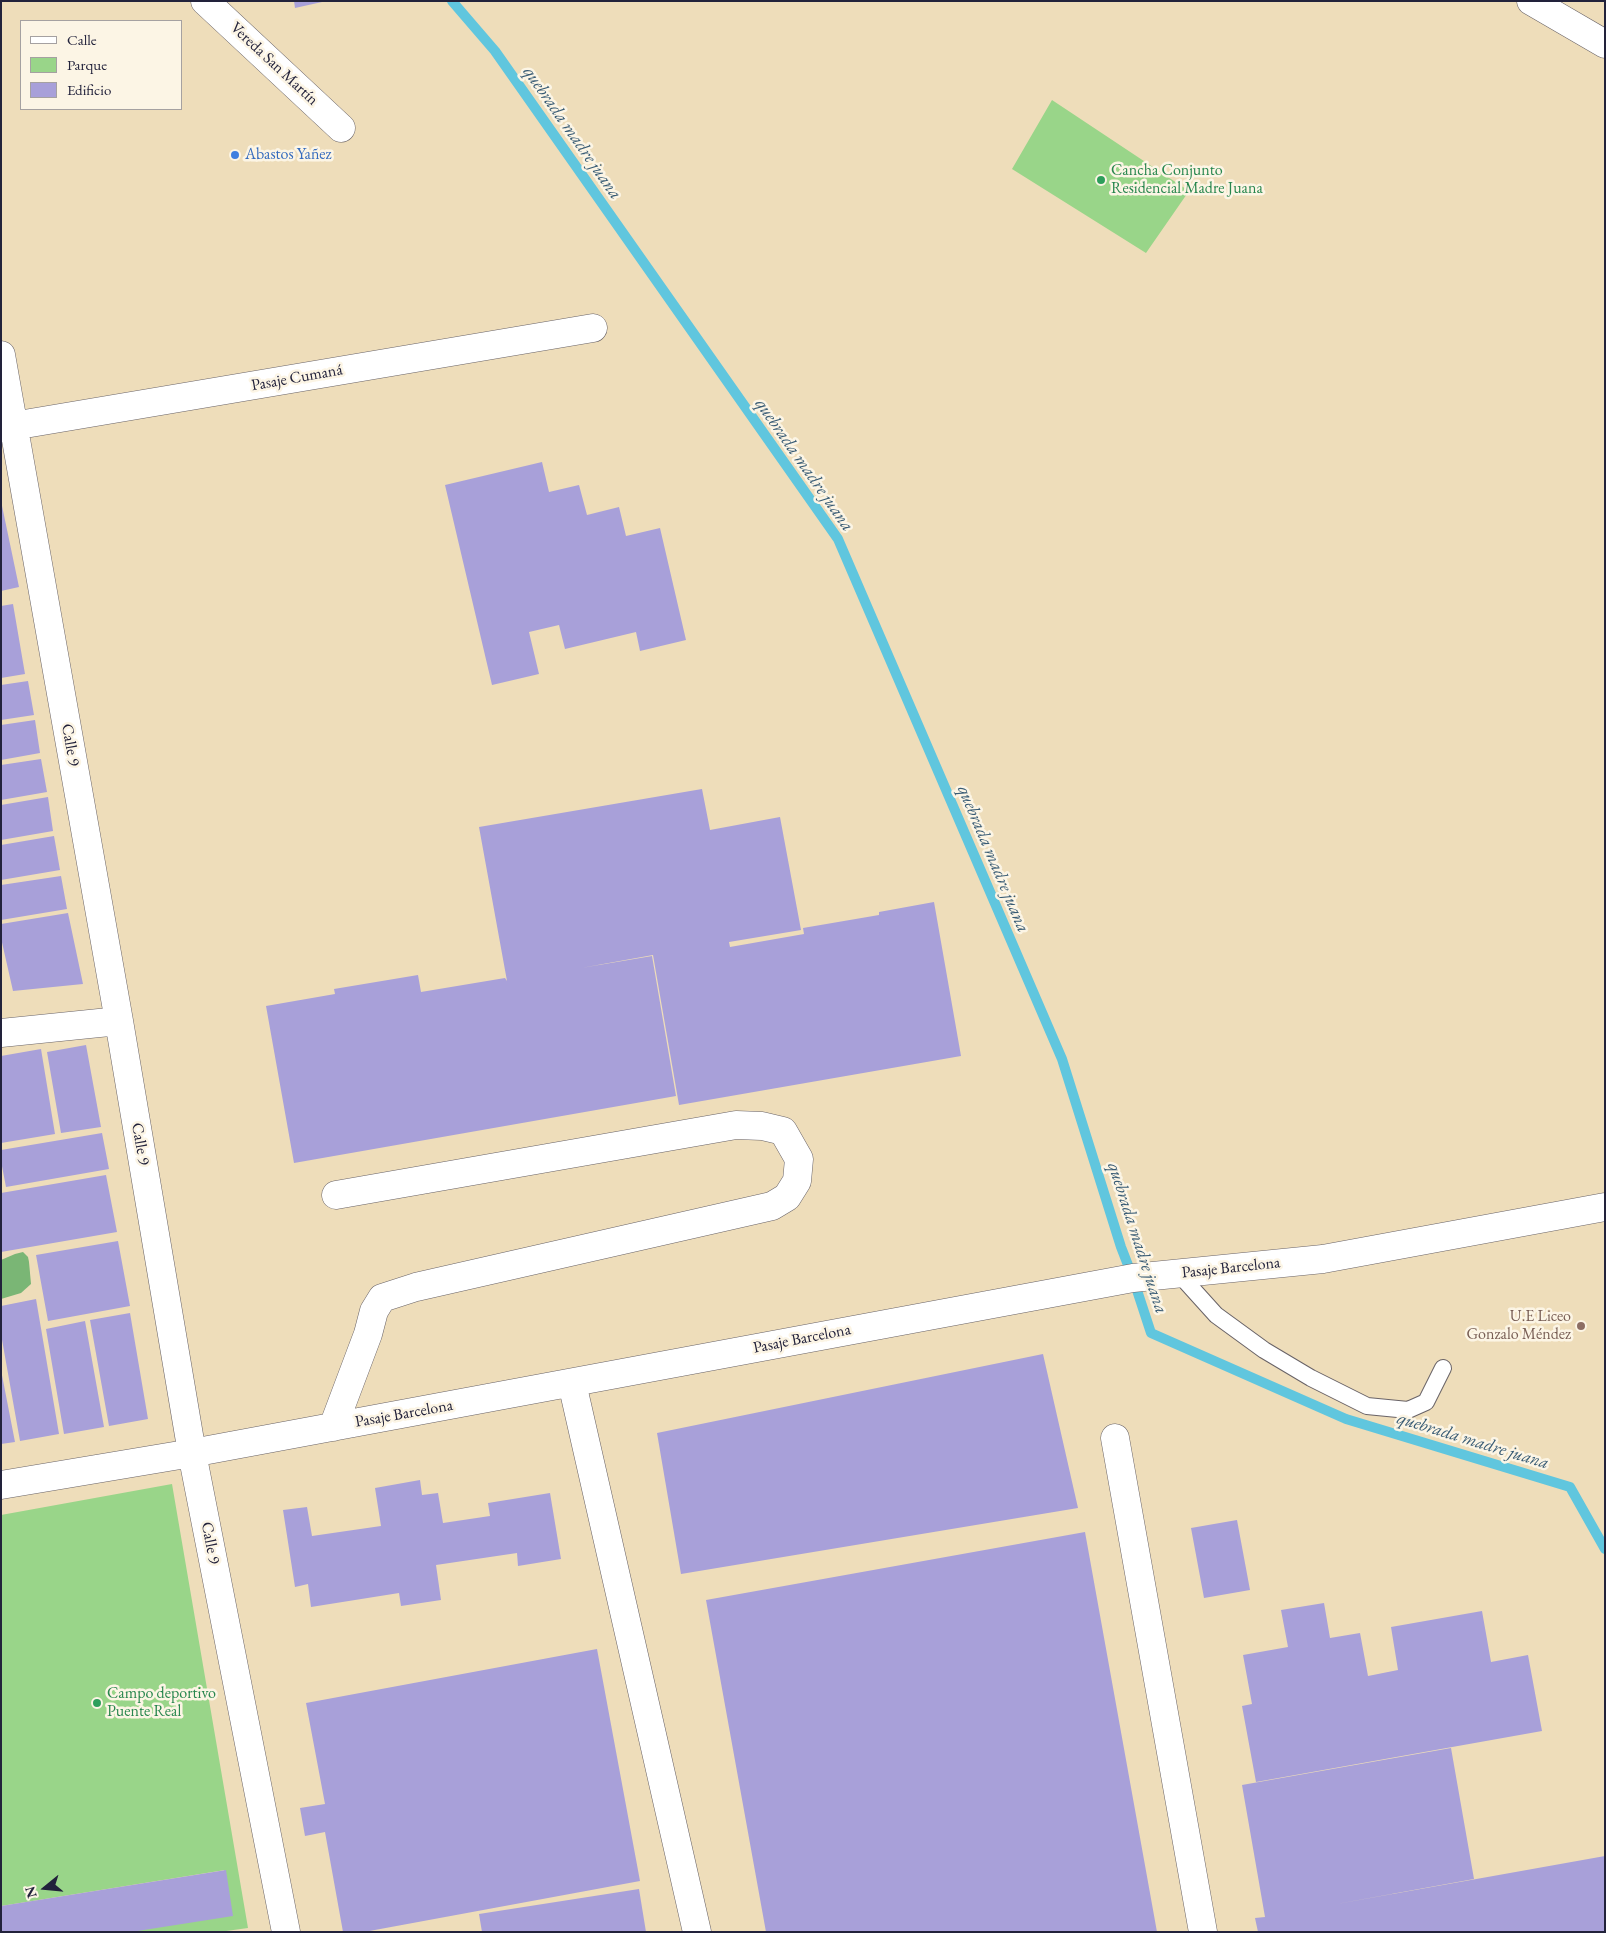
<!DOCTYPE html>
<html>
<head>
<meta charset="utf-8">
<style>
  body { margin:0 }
  #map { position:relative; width:1606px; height:1933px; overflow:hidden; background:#eeddba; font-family:"EB Garamond",serif }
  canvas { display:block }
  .frame { position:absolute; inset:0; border:2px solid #22223b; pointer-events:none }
  .legend { position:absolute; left:20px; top:20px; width:162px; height:90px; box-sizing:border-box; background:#fcf5e5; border:1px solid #a5a1a1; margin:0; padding:6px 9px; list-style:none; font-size:15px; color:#22223b }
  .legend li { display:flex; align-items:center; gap:10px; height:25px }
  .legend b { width:25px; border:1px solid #a5a1a1 }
  .north { position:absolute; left:20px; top:1863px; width:50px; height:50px; -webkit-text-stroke:4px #fcf5e5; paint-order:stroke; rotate:253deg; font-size:14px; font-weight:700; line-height:20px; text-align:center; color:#22223b }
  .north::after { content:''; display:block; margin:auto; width:18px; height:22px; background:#22223b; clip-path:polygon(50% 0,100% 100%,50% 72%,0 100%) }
</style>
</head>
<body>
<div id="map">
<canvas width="1606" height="1933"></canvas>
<div class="frame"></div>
<ul class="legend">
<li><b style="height:6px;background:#fff"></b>Calle</li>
<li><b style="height:14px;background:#99d589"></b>Parque</li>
<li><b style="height:14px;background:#a8a0d9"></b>Edificio</li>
</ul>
<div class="north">N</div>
</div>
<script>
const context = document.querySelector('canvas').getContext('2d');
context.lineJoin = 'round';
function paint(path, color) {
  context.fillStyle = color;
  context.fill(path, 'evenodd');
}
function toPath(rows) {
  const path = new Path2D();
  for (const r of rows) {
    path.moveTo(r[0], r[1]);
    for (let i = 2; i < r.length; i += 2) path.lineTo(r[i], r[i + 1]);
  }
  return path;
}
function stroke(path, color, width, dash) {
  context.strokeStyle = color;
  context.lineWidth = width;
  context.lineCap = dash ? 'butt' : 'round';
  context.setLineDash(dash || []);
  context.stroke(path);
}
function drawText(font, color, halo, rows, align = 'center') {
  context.font = font + ' "EB Garamond",serif';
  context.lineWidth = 5;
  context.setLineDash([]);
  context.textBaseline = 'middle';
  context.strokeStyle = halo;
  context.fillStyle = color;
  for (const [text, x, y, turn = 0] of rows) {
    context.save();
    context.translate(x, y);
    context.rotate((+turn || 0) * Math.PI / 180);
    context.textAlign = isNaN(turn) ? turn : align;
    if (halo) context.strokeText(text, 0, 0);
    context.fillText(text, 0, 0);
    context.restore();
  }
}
paint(toPath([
  [1052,100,1189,191,1146,253,1012,169],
  [172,1484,248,1928,219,1932,131,1932,225,1870,1,1906,1,1515]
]), '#99d589');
paint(toPath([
  [23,1252,28,1257,29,1262,31,1284,21,1293,1,1299,1,1260,15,1254]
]), '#7ab675');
stroke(toPath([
  [452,1,495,51,838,539,1062,1059,1121,1247,1133,1278,1151,1333,1346,1419,1570,1487,1605,1549]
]), '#60c6de', 10);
paint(toPath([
  [294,1,322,1,322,2,295,8],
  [542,462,549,492,579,485,587,515,619,507,626,536,660,528,686,640,640,651,636,632,565,649,559,625,529,632,539,674,492,685,445,485],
  [1,501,19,587,1,591],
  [13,604,25,674,1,678,1,606],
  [28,681,34,715,1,720,1,685],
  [35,720,40,753,1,760,1,725],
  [41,759,47,792,1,800,1,765],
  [702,789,710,830,780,817,801,930,729,942,730,947,804,934,803,928,879,915,879,912,934,902,961,1056,679,1105,653,955,581,968,652,956,676,1096,294,1163,266,1006,335,994,334,989,418,975,421,992,505,978,507,981,479,827],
  [48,797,53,831,1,840,1,805],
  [54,836,60,870,1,880,1,845],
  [61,876,67,909,1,920,1,885],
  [68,913,83,984,13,991,1,938,1,924],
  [86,1045,101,1127,61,1133,47,1052],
  [41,1049,55,1134,1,1143,1,1056],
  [102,1133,109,1169,6,1187,1,1161,1,1150],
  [106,1175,117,1232,1,1252,1,1193],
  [118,1241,130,1306,48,1321,36,1255],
  [36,1299,59,1434,20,1441,1,1334,1,1306],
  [130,1313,148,1419,109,1426,90,1320],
  [85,1321,104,1427,64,1434,46,1329],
  [1043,1354,1078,1508,681,1574,657,1433],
  [1,1370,15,1442,1,1444],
  [420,1480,422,1495,438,1493,443,1523,490,1516,488,1503,550,1493,561,1559,518,1566,517,1553,436,1565,441,1600,401,1606,399,1593,311,1607,308,1584,295,1587,283,1510,307,1507,312,1536,381,1526,375,1488],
  [1237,1520,1250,1590,1204,1598,1191,1528],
  [1085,1532,1157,1932,766,1932,706,1600],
  [1324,1603,1330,1638,1360,1633,1368,1676,1398,1670,1391,1627,1482,1611,1491,1662,1528,1655,1542,1731,1256,1782,1242,1706,1252,1704,1243,1655,1288,1647,1281,1610],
  [597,1649,640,1881,364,1932,343,1932,325,1832,305,1836,300,1808,325,1804,306,1703],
  [1451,1748,1474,1879,1331,1905,1605,1856,1605,1932,1258,1932,1255,1918,1265,1917,1242,1785],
  [226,1870,233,1916,131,1932,1,1932,1,1906],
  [639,1889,646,1932,482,1932,479,1914]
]), '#a8a0d9');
const service = toPath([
  [1179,1274,1216,1315,1264,1350,1311,1378,1367,1406,1408,1410,1426,1402,1443,1368]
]);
const minor = toPath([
  [205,1,341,128],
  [1531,1,1605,44],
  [1,355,119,1021,192,1453,286,1932],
  [1,428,593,328],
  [1,1033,119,1021],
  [572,1383,697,1932],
  [333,1427,368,1334,374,1311,382,1298,416,1287,772,1206,787,1197,797,1181,799,1159,783,1131,762,1126,736,1125,336,1195],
  [1115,1438,1203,1932],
  [1,1485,192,1453,1133,1278,1323,1259,1605,1207]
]);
stroke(service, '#696367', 18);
stroke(minor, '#696367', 29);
stroke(service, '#fff', 16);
stroke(minor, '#fff', 28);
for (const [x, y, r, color] of [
  [235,155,5,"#3f7fe0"],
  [1101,180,5,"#2e9e5b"],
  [1581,1326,5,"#8d6e63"],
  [97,1703,5,"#2e9e5b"]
]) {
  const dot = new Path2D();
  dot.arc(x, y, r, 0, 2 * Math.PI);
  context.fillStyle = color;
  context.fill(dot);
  stroke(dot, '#fcf5e5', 2);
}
drawText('16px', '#22223b', '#fcf5e5', [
  ["Vereda San Martín",274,64,43],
  ["Pasaje Cumaná",297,378,-10],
  ["Calle 9",70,745,80],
  ["Calle 9",140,1144,80],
  ["Pasaje Barcelona",1231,1268,-6],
  ["Pasaje Barcelona",802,1339,-11],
  ["Pasaje Barcelona",404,1414,-10],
  ["Calle 9",210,1543,79]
]);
drawText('16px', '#366cbe', '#fcf5e5', [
  ["Abastos Yañez",245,155]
], 'left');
drawText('16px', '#27864d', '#fcf5e5', [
  ["Cancha Conjunto",1111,171],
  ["Residencial Madre Juana",1111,189],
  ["Campo deportivo",107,1694],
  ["Puente Real",107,1712]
], 'left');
drawText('16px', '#785e54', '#fcf5e5', [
  ["U.E Liceo",1571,1317],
  ["Gonzalo Méndez",1571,1335]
], 'right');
drawText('italic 18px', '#385b74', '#fcf5e5', [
  ["quebrada madre juana",572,133,55],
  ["quebrada madre juana",804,465,55],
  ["quebrada madre juana",993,859,67],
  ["quebrada madre juana",1137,1238,72],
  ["quebrada madre juana",1473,1441,17]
]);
</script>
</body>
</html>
